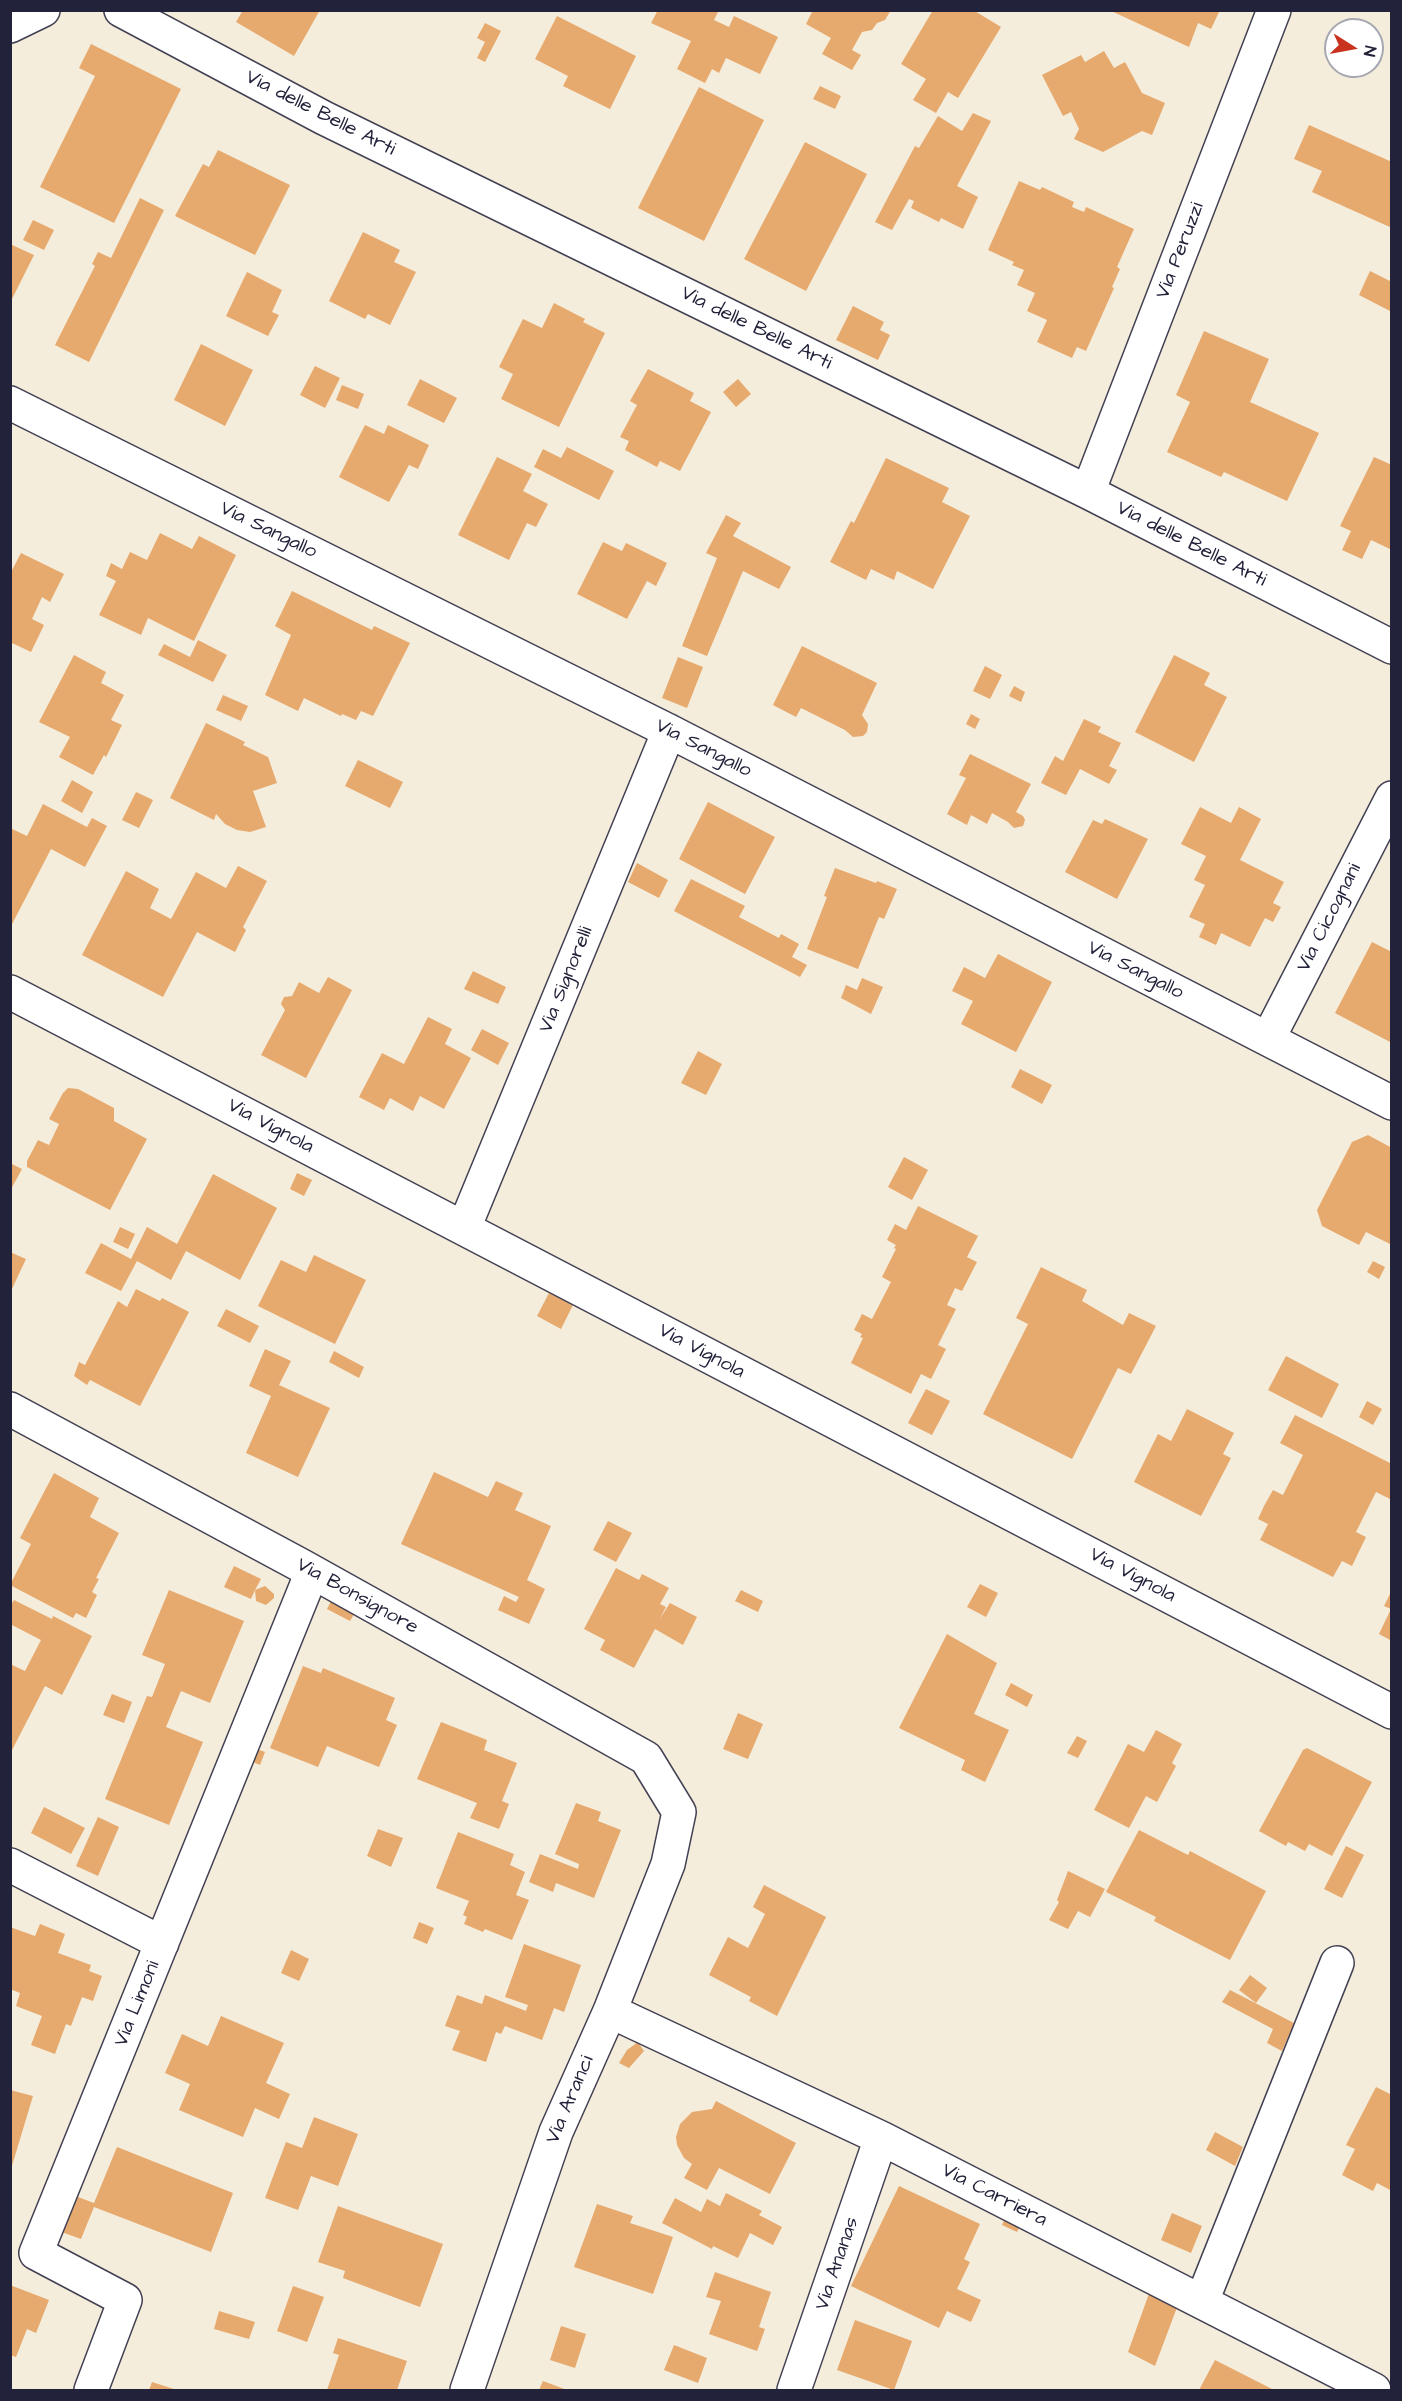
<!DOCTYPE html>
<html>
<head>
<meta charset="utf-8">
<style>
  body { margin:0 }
  #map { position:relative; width:1402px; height:2401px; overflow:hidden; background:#f5eddb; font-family:"Architects Daughter",sans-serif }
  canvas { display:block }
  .frame { position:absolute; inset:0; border:12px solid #22223b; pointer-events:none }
  .north { position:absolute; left:1324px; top:18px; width:60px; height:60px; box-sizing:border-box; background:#fff; border:2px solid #a7a7b1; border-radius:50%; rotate:101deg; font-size:16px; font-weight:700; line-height:24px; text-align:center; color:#22223b }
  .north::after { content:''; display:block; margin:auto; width:21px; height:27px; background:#c8321e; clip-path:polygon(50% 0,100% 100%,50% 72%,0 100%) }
</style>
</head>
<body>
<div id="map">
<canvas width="1402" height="2401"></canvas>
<div class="frame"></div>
<div class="north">N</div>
</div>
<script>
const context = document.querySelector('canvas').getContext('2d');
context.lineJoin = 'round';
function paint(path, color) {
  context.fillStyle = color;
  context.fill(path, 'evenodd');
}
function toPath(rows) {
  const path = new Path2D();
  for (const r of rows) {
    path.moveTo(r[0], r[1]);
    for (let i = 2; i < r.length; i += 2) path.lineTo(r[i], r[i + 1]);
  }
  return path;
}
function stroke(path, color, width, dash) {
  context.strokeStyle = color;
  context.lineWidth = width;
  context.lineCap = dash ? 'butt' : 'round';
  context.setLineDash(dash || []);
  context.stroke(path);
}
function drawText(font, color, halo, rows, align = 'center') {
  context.font = font + ' "Architects Daughter",sans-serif';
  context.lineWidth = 6;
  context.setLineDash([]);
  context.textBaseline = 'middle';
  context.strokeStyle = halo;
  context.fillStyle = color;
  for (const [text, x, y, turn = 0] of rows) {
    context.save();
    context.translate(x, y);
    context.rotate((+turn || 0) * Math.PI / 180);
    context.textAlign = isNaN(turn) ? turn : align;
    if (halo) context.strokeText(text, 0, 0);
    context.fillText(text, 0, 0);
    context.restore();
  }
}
paint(toPath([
  [243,10,320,10,294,56,236,22],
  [658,10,719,10,714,20,729,27,734,16,778,37,760,74,726,58,719,73,712,69,705,83,677,69,691,41,651,23],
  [813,10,891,10,885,20,877,23,872,30,862,32,852,50,861,55,852,70,822,54,831,38,806,24],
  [933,10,973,10,1001,27,958,98,948,92,936,113,913,100,926,79,901,64],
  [1109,10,1220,10,1211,29,1198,23,1189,47],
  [557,16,636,56,610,109,563,86,568,76,535,59],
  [485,23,501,31,485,62,477,58,485,42,477,38],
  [91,44,181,89,114,223,40,187,95,76,79,68],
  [1104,51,1114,68,1125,62,1142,93,1165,103,1152,135,1142,131,1103,152,1074,139,1079,129,1071,112,1063,116,1042,75,1081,55,1085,62],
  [820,86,841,96,835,109,813,99],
  [699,87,764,120,704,241,638,208],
  [973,113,991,121,957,186,978,197,963,229,941,218,939,222,911,208,914,201,909,199,892,230,875,222,915,146,919,148,938,116,962,131],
  [1309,125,1392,162,1392,228,1312,192,1322,171,1294,159],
  [805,142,867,174,806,291,744,259],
  [218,150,290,185,255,255,175,216,203,164,209,167],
  [1019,181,1040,190,1042,187,1074,202,1072,207,1084,212,1086,207,1134,229,1117,267,1120,269,1112,287,1114,288,1086,351,1077,347,1072,358,1037,342,1047,320,1027,311,1035,293,1017,285,1024,270,1012,265,1014,262,988,250],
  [140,198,164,210,89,362,55,345,95,266,92,264,98,252,111,258],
  [33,220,54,230,44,250,23,240],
  [363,232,400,250,394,262,416,272,390,325,368,314,365,319,329,301],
  [10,244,34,255,10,303],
  [1370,271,1392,282,1390,311,1359,295],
  [247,272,282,290,272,312,279,315,268,336,226,316],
  [554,303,585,319,583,322,605,333,559,427,501,399,513,374,499,367,523,319,542,328],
  [853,306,884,322,880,330,890,335,878,360,836,340],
  [1204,331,1269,359,1250,402,1319,433,1287,501,1224,472,1221,477,1167,452,1190,402,1176,395],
  [201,344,253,370,225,426,174,400],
  [315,366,340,378,325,408,300,395],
  [648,369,694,393,690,401,711,412,680,471,660,461,657,467,625,450,629,441,620,437,637,405,630,401],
  [420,379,457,398,444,423,407,405],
  [738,379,751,394,736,407,723,392],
  [342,385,364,394,358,409,336,400],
  [365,425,384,434,388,425,429,445,418,469,409,465,389,502,339,477],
  [567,447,614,471,599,500,534,467,543,449,561,458],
  [497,457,532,474,523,491,548,504,536,527,527,523,509,560,458,535],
  [1374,457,1392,465,1392,550,1371,540,1362,559,1342,550,1351,531,1340,526],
  [886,458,949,488,942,502,970,516,933,589,897,571,894,580,871,569,866,580,830,562,851,521,854,523],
  [726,515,741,523,733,536,791,567,779,589,743,571,707,656,682,646,717,558,706,553],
  [160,533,192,549,199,536,236,555,194,641,148,618,141,635,99,615,116,581,106,576,111,563,122,569,130,552,147,560],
  [603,542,622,551,626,543,667,563,656,586,647,581,627,619,577,594],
  [21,553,64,574,50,602,42,597,32,619,44,625,31,652,10,642,10,574],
  [292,591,372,630,374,626,410,643,373,716,361,711,356,720,342,714,341,716,304,698,298,711,265,695,291,635,275,626],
  [198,640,227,655,213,682,158,655,164,644,190,657],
  [802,646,877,683,862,715,868,724,867,732,863,736,853,737,845,730,801,708,796,717,773,705],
  [74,655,106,672,101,683,124,695,111,720,122,725,106,757,104,755,93,775,59,757,70,737,39,722],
  [1174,655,1210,673,1204,685,1227,697,1194,762,1135,732],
  [678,657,703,667,687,708,662,698],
  [985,666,1002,675,990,699,973,691],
  [1014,686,1025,692,1021,702,1009,696],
  [223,695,248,706,241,721,216,710],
  [971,714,980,719,975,729,966,724],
  [1084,719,1101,727,1098,732,1121,743,1109,766,1117,770,1109,784,1080,769,1066,795,1041,783,1055,756,1063,761],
  [206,723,245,742,243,745,268,757,277,783,253,791,266,827,250,832,237,830,225,824,216,814,214,820,170,798],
  [970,754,1031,784,1016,812,1023,816,1025,820,1023,826,1014,828,1008,822,992,813,987,824,971,815,967,825,947,814,966,778,959,775],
  [358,760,403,782,390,808,345,786],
  [72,780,93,792,82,813,61,801],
  [136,792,153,800,139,828,122,820],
  [708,802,775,837,745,894,679,859],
  [43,804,87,827,92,818,107,826,85,867,51,849,10,928,10,828,27,836],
  [1200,807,1231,823,1239,807,1261,819,1240,860,1284,882,1273,903,1281,907,1273,922,1265,918,1250,947,1221,933,1216,945,1199,937,1205,924,1189,917,1205,885,1194,880,1206,856,1181,844],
  [1105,819,1148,839,1117,899,1065,872,1093,820,1102,824],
  [637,863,668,880,659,898,628,882],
  [238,866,267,881,243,927,246,930,235,952,197,932,163,997,82,955,126,871,159,889,150,908,171,919,196,872,226,888],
  [835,868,876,883,877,881,897,889,884,919,879,917,858,969,807,949,827,897,824,896],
  [691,879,745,906,739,917,779,938,781,934,799,944,792,957,807,965,800,977,674,911],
  [1372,942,1392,952,1392,1043,1335,1013],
  [998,954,1052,982,1016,1052,961,1024,973,1001,952,991,964,967,985,978],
  [473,971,506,987,498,1004,464,989],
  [328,977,352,990,306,1078,261,1055,285,1010,281,1004,284,997,292,996,299,982,319,993],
  [862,978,883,987,871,1014,841,998,846,985,857,990],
  [428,1017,452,1029,445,1044,471,1058,444,1109,420,1096,413,1111,390,1098,384,1110,359,1097,382,1053,404,1064],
  [482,1029,509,1043,498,1065,471,1050],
  [698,1051,722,1064,706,1095,681,1083],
  [1020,1069,1052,1085,1042,1104,1011,1087],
  [68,1088,78,1089,114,1108,114,1121,147,1139,110,1210,27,1167,27,1161,38,1140,49,1145,59,1124,49,1119,63,1093],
  [1368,1135,1392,1148,1392,1245,1366,1232,1359,1245,1322,1226,1317,1210,1352,1142],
  [904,1157,928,1170,912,1200,888,1187],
  [10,1163,22,1169,10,1191],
  [297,1173,312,1180,304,1196,290,1189],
  [213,1174,277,1208,240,1280,186,1251,171,1280,137,1261,121,1291,85,1273,101,1243,131,1259,147,1227,177,1244],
  [918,1206,978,1236,967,1257,977,1262,962,1291,955,1288,947,1305,956,1309,938,1345,946,1349,931,1379,921,1374,911,1394,851,1363,863,1338,860,1337,862,1334,854,1330,862,1314,872,1319,891,1282,882,1277,896,1249,894,1248,896,1245,887,1240,895,1224,906,1230],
  [120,1227,135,1234,128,1249,113,1242],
  [10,1252,26,1259,10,1293],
  [314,1255,366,1280,335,1344,258,1306,281,1260,306,1272],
  [1373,1261,1385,1267,1379,1279,1367,1272],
  [1041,1267,1087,1290,1082,1301,1123,1325,1129,1313,1156,1326,1131,1374,1118,1368,1072,1459,983,1414,1028,1324,1016,1318],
  [136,1289,160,1301,162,1298,189,1312,140,1406,90,1380,87,1385,74,1376,79,1362,85,1365,118,1301,127,1307],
  [549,1293,573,1305,561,1329,537,1316],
  [226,1309,259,1326,250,1343,217,1326],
  [265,1349,291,1361,279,1385,330,1408,298,1477,246,1453,271,1396,249,1386],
  [334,1351,364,1367,359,1378,329,1362],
  [1286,1356,1339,1384,1322,1418,1268,1390],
  [926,1389,950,1401,932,1435,908,1423],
  [1367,1401,1382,1409,1373,1425,1359,1417],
  [1187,1409,1234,1433,1223,1454,1231,1458,1201,1516,1134,1482,1158,1434,1171,1441],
  [1295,1415,1392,1464,1392,1500,1376,1492,1356,1532,1366,1537,1352,1566,1342,1561,1333,1577,1260,1540,1268,1524,1258,1519,1264,1506,1273,1490,1283,1495,1303,1455,1280,1443],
  [434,1472,488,1497,496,1481,523,1493,515,1510,551,1526,527,1580,545,1589,529,1624,498,1610,504,1596,516,1602,519,1597,401,1544],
  [54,1473,99,1498,90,1517,119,1533,96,1578,99,1579,92,1592,97,1595,86,1618,76,1613,73,1618,10,1585,31,1544,20,1538],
  [608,1521,632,1533,616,1562,593,1550],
  [234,1566,261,1579,255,1590,265,1586,274,1594,274,1598,266,1605,256,1601,255,1590,251,1599,224,1587],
  [616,1568,639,1580,642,1574,669,1588,660,1604,666,1607,659,1620,670,1603,697,1617,683,1645,655,1629,634,1668,600,1650,605,1640,584,1629],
  [980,1584,998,1593,986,1617,967,1607],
  [169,1590,244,1621,210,1703,181,1691,166,1727,203,1742,169,1825,105,1799,147,1696,152,1697,165,1664,142,1655],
  [741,1590,763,1601,758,1612,735,1601],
  [1392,1590,1392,1641,1379,1634,1391,1609,1384,1606],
  [332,1599,356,1611,350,1621,327,1609],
  [14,1600,52,1619,53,1616,92,1636,62,1695,45,1686,10,1754,10,1664,25,1671,41,1640,10,1624,10,1606],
  [947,1634,997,1663,974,1714,1009,1730,985,1782,961,1770,965,1760,899,1728],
  [303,1666,321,1673,323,1668,395,1698,386,1720,397,1725,379,1767,327,1746,318,1767,270,1748],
  [1011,1683,1033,1695,1027,1707,1005,1695],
  [112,1694,132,1702,124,1723,103,1715],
  [738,1713,763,1724,748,1759,723,1749],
  [441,1722,487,1740,484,1750,517,1763,502,1801,509,1804,499,1829,470,1818,477,1803,417,1779],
  [1156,1730,1182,1744,1172,1763,1176,1766,1157,1802,1146,1796,1129,1828,1094,1810,1128,1744,1144,1752],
  [1077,1736,1087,1741,1078,1758,1067,1753],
  [251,1747,265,1752,260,1765,246,1759],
  [1307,1748,1372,1782,1332,1856,1309,1844,1305,1851,1288,1842,1286,1846,1259,1831,1303,1750],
  [576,1803,601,1812,598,1821,621,1830,594,1898,556,1883,553,1892,529,1882,540,1854,578,1869,579,1864,555,1854],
  [44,1807,85,1828,71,1854,31,1833],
  [98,1817,119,1827,98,1876,76,1866],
  [378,1829,403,1838,391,1867,367,1856],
  [1139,1830,1188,1855,1190,1851,1266,1891,1230,1960,1154,1921,1156,1917,1106,1892],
  [458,1832,514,1854,510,1865,525,1872,516,1895,529,1900,512,1940,485,1929,483,1932,464,1924,467,1917,463,1915,469,1901,436,1888],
  [1346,1846,1364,1855,1342,1898,1324,1889],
  [1068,1871,1105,1889,1090,1917,1078,1911,1068,1929,1049,1920,1059,1902,1057,1900],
  [764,1885,826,1917,777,2016,749,2001,751,1997,709,1975,728,1937,748,1948,765,1914,753,1907],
  [419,1922,434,1928,427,1944,413,1938],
  [40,1924,65,1934,58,1953,91,1965,89,1971,102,1976,93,2001,82,1997,71,2026,66,2024,55,2054,31,2045,42,2016,16,2006,20,1993,10,1989,10,1927,35,1936],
  [524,1944,581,1965,564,2012,554,2008,542,2040,505,2026,501,2034,496,2032,486,2062,452,2050,460,2031,445,2026,457,1995,482,2004,485,1995,526,2011,528,2005,505,1997],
  [291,1950,309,1959,299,1981,281,1973],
  [1250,1975,1267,1988,1256,2003,1239,1990],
  [1230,1990,1294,2023,1282,2051,1267,2043,1273,2029,1222,2002],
  [221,2016,284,2043,266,2083,290,2094,279,2119,255,2108,243,2137,179,2110,190,2084,165,2073,182,2034,208,2046],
  [638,2042,644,2051,629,2068,619,2063,627,2050],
  [1376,2087,1392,2095,1392,2191,1377,2183,1373,2191,1342,2175,1355,2149,1346,2145],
  [10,2090,33,2096,11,2169,10,2169],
  [716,2101,796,2143,770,2194,719,2168,707,2190,684,2178,692,2164,684,2158,677,2145,676,2137,680,2124,692,2112,712,2109],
  [314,2117,358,2134,338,2186,311,2176,298,2210,265,2198,286,2142,302,2148],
  [1215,2132,1243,2147,1235,2166,1206,2150],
  [117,2147,233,2193,211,2252,94,2207,81,2239,56,2230,70,2194,94,2203],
  [899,2186,980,2224,964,2259,970,2262,957,2289,981,2300,971,2322,947,2311,939,2328,851,2286],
  [726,2193,762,2211,759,2215,782,2227,773,2245,750,2233,738,2258,713,2246,712,2249,662,2223,675,2198,701,2212,707,2199,720,2206],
  [597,2204,633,2216,630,2223,673,2237,653,2294,574,2267],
  [338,2206,443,2244,420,2307,343,2278,345,2271,318,2262],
  [1172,2213,1202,2226,1191,2253,1161,2240],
  [1007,2214,1022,2222,1017,2232,1002,2225],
  [715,2272,771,2292,759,2327,765,2329,757,2351,709,2334,721,2301,706,2297],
  [10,2285,49,2300,36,2333,27,2329,16,2357,10,2355],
  [293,2286,324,2297,307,2342,277,2331],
  [1151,2288,1179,2302,1155,2366,1128,2352],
  [219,2311,255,2322,249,2339,214,2329],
  [855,2320,912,2341,894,2390,837,2370],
  [561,2326,586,2334,575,2368,550,2360],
  [338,2338,407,2361,397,2390,327,2390,339,2355,333,2353],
  [674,2345,707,2358,698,2383,664,2370],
  [1215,2360,1274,2390,1199,2390],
  [543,2381,567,2390,539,2390],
  [152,2382,177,2390,149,2390]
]), '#e6a96e');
const minor = toPath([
  [121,10,324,118,1088,492,1392,647],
  [10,26,43,10],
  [10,403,669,731,1392,1103],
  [1088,492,1274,10],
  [10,992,1392,1712],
  [1268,1039,1392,798],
  [464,1228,669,731],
  [10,1409,302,1566,646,1758,679,1812,668,1864,610,2011,556,2132,467,2390],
  [10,1865,162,1943],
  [610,2011,881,2138,1374,2390],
  [1202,2301,1337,1963],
  [91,2390,125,2300,36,2253,312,1572],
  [794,2390,881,2138]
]);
stroke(minor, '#424053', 36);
stroke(minor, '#fff', 33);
drawText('20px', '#22223b', '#fff', [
  ["Via delle Belle Arti",320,114,27],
  ["Via Peruzzi",1181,251,-69],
  ["Via delle Belle Arti",756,329,26],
  ["Via Sangallo",268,531,26],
  ["Via delle Belle Arti",1191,545,27],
  ["Via Sangallo",703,749,27],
  ["Via Cicognani",1330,918,-63],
  ["Via Sangallo",1135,971,27],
  ["Via Signorelli",567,980,-68],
  ["Via Vignola",270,1127,28],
  ["Via Vignola",701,1352,28],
  ["Via Vignola",1132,1576,28],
  ["Via Bonsignore",357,1597,29],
  ["Via Limoni",138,2004,-68],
  ["Via Aranci",571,2100,-67],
  ["Via Carriera",994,2196,27],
  ["Via Ananas",838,2264,-71]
]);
</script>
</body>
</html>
